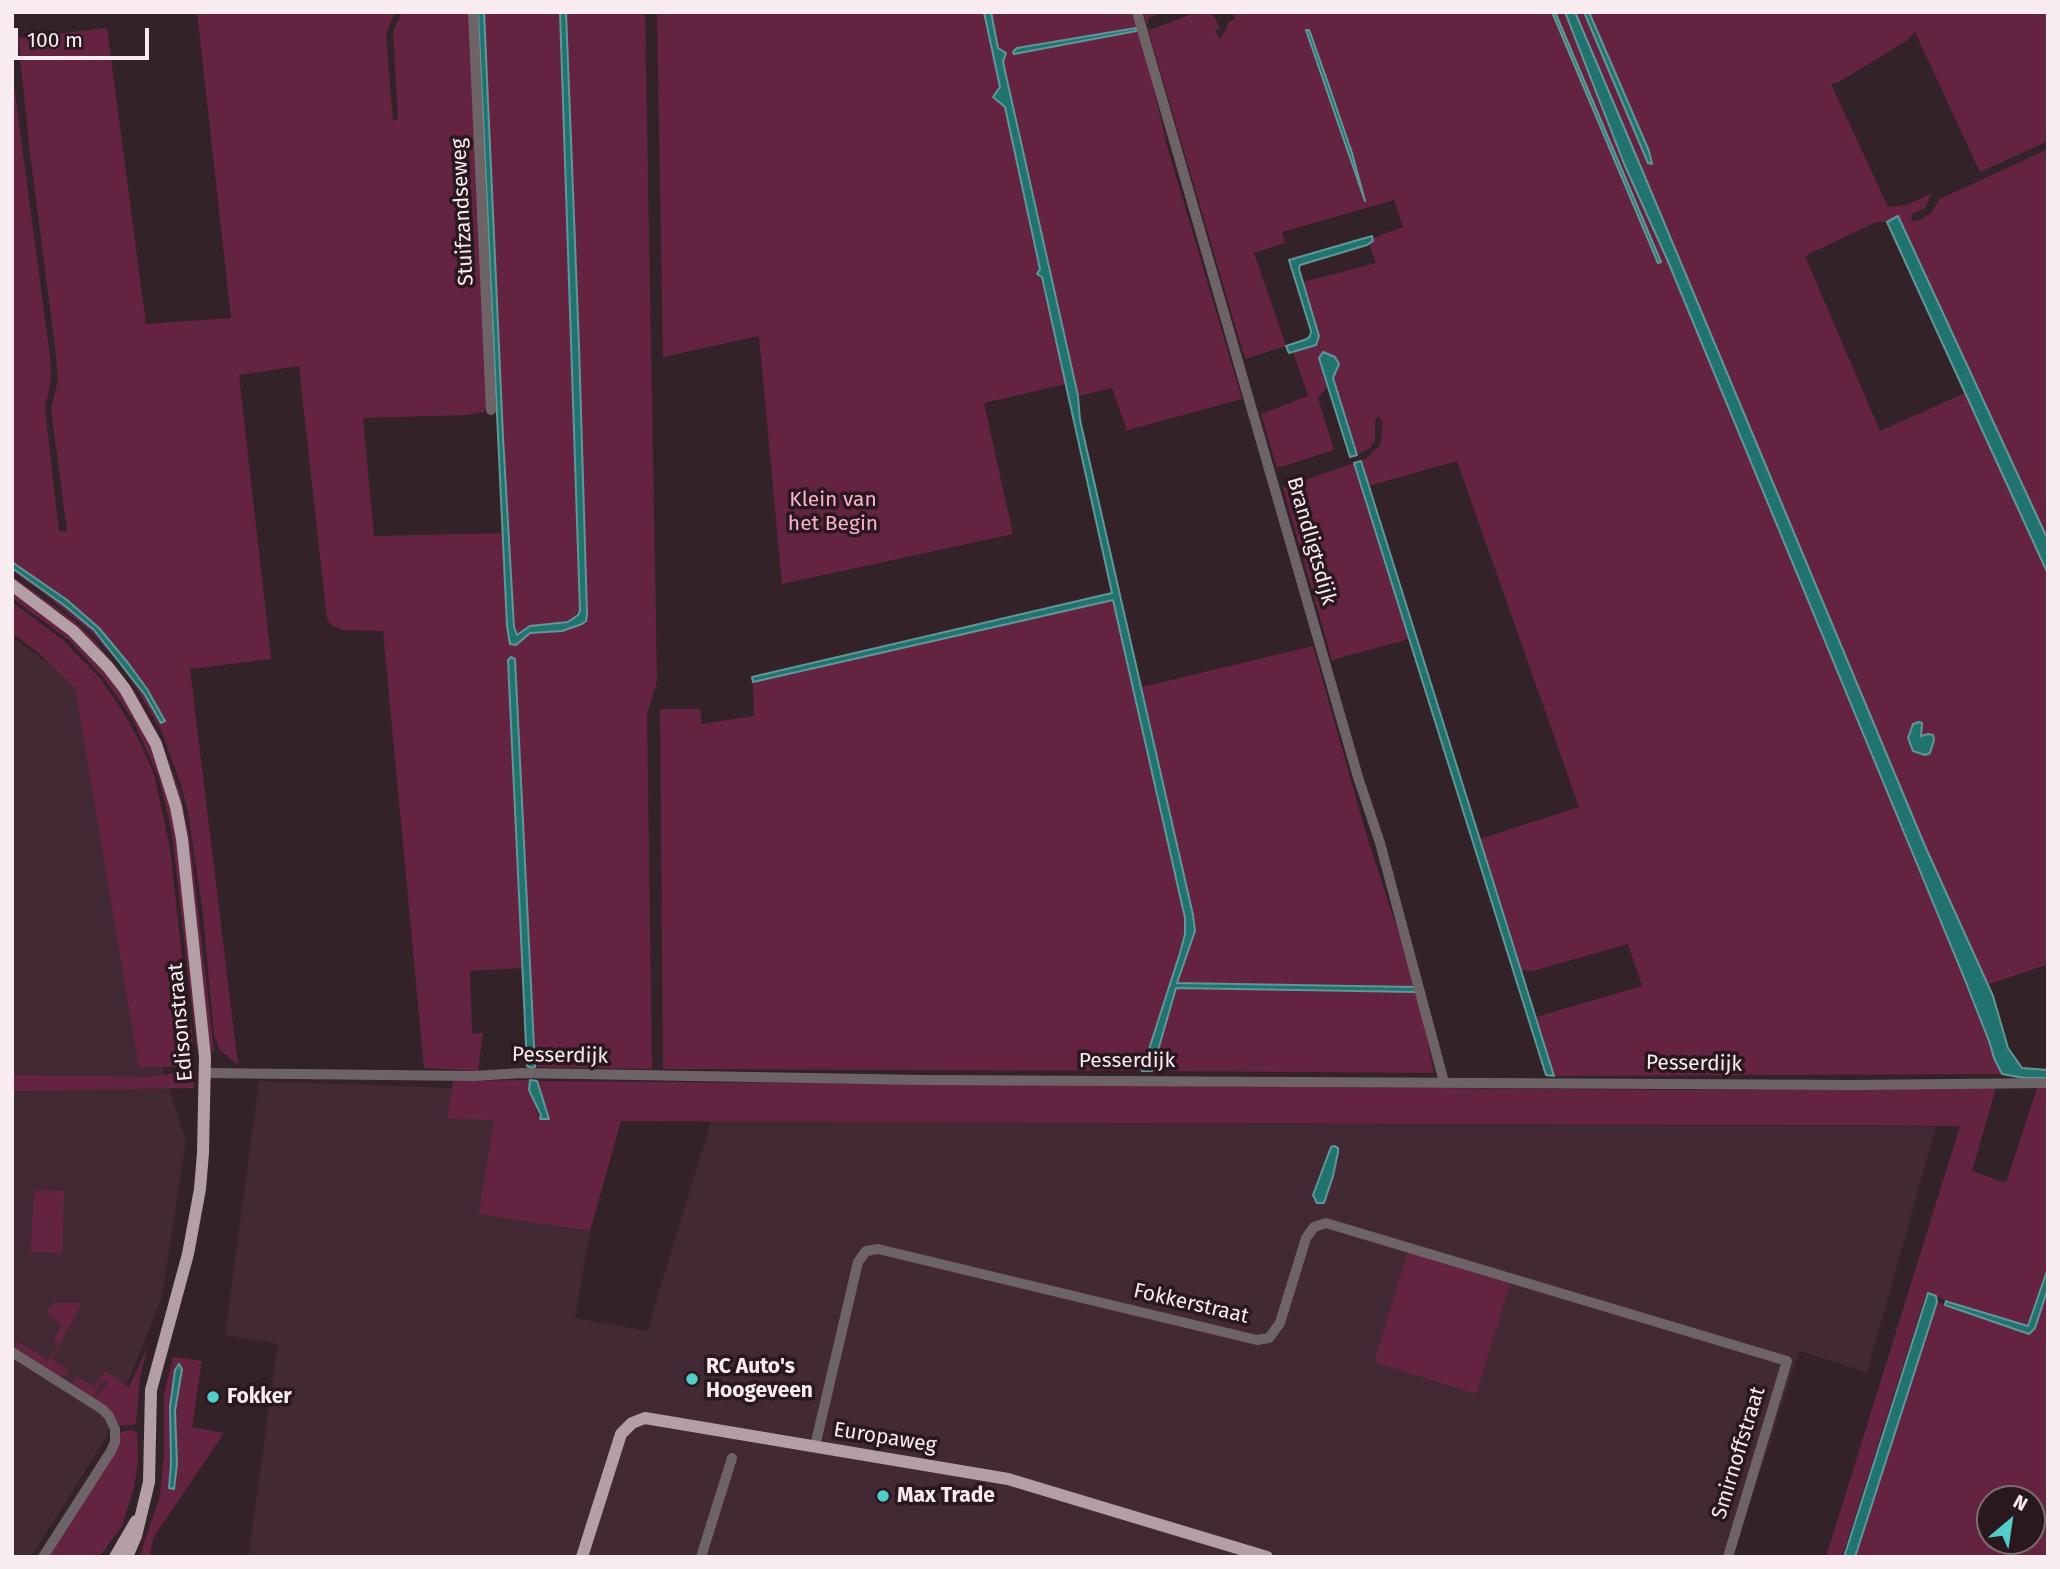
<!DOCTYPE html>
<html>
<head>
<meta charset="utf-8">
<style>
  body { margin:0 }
  #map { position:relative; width:2060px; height:1569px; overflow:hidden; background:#342229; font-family:"Fira Sans",sans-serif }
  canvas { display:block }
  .frame { position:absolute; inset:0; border:14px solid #f9ecf1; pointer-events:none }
  .north { position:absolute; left:1976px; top:1485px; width:70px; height:70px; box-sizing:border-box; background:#2a181f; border:2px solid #7d6d73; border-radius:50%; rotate:29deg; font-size:19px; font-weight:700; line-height:28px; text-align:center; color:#f9ecf1 }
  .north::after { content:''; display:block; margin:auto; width:24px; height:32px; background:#53cdc9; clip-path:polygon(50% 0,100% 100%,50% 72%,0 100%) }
  .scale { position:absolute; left:14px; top:28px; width:135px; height:32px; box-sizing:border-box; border:4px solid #f9ecf1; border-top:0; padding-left:9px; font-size:21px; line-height:24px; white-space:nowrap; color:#f9ecf1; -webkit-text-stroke:5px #2a181f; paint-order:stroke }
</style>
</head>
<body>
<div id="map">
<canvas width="2060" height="1569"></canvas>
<div class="frame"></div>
<div class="north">N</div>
<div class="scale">100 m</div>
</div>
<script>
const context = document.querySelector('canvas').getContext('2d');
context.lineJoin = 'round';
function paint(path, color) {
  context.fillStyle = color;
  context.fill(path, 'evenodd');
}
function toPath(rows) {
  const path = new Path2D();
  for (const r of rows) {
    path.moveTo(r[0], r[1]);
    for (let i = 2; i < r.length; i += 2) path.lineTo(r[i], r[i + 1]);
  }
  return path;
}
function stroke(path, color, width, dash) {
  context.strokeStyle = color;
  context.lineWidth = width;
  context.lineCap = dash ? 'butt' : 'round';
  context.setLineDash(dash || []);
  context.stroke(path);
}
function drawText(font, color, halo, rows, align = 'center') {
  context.font = font + ' "Fira Sans",sans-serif';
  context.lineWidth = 7;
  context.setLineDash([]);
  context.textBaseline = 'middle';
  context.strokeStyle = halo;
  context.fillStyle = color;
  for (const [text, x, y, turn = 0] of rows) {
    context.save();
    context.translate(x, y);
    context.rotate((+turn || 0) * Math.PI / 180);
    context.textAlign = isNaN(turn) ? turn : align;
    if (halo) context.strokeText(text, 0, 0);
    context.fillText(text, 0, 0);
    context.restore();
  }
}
paint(toPath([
  [12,637,82,687,148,1025,186,1141,162,1297,105,1439,31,1557,12,1557],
  [259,1081,452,1088,447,1119,549,1119,517,1219,590,1231,575,1318,647,1331,711,1121,1936,1127,1867,1372,1799,1351,1733,1557,248,1557,278,1344,225,1335]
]), '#432933');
paint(toPath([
  [197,12,395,12,386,35,393,121,398,119,393,32,402,12,469,12,487,406,484,412,468,415,363,418,374,536,503,533,510,644,530,633,586,621,587,614,579,346,566,12,645,12,657,681,647,714,652,1069,535,1067,514,657,508,660,523,968,470,971,472,1034,483,1033,478,1071,424,1068,383,631,341,630,329,623,327,618,299,366,239,375,271,659,190,669,238,1065,219,1049,214,1035,203,915,188,812,181,785,162,732,137,689,116,659,90,631,41,591,12,571,12,568,65,606,94,630,145,695,160,723,165,721,99,628,67,600,12,562,12,70,50,357,51,379,45,409,59,531,67,531,51,409,58,380,55,347,30,153,18,38,107,28,146,324,231,318],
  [484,12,560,12,580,611,568,622,530,626,517,636,514,627,503,437],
  [657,12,984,12,999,80,1000,101,1005,107,1040,269,1037,274,1042,277,1066,384,984,403,1013,534,782,584,759,336,663,357],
  [991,12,1131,12,1139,28,1168,149,1242,399,1124,431,1126,428,1112,388,1078,396,1013,101,998,48],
  [1143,12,1163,12,1149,18,1147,26,1150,30,1197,12,1212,12,1220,29,1214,31,1221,39,1229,22,1235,19,1232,12,1552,12,1658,263,1555,12,1565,12,1625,166,1670,266,1974,1001,1990,1041,1990,1049,2003,1074,1554,1076,1536,1017,1642,986,1628,944,1533,971,1521,970,1480,839,1579,807,1457,461,1368,486,1361,461,1367,458,1380,445,1383,423,1378,416,1375,421,1375,441,1370,448,1357,455,1333,378,1338,368,1319,358,1328,386,1318,398,1334,450,1277,468,1261,414,1308,396,1293,352,1316,345,1319,336,1303,282,1376,263,1369,243,1373,238,1403,227,1394,200,1282,232,1285,243,1254,253,1286,346,1245,359],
  [1575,12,1583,12,1648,163,1651,164,1649,151,1589,12,2048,12,2048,141,1980,172,1915,32,1906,41,1839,82,1831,84,1888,207,1907,205,1932,193,1925,208,1913,213,1911,221,1920,220,1930,214,1940,199,2048,149,2048,540,1898,216,1887,222,1876,222,1805,256,1880,431,1965,393,2048,574,2048,964,1987,985,1960,929],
  [1354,463,1409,639,1332,660,1283,488],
  [12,576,74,621,94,640,135,692,161,740,180,792,190,841,214,1051,211,1051,208,1031,186,832,176,785,158,737,84,634,64,616,12,579],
  [12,591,69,633,99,664,127,702,153,751,164,783,176,830,198,1034,197,1052,172,832,159,778,132,718,103,677,69,640,12,598],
  [1113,600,1185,918,1185,934,1180,953,1142,1071,663,1069,660,709,700,709,702,724,754,716,753,682],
  [12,602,63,640,99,677,122,710,141,744,154,774,170,848,187,1003,192,1031,193,1054,180,1067,139,1067,75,688,40,654,12,633],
  [1313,646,1365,830,1418,993,1434,1073,1152,1071,1175,988,1416,992,1414,987,1177,983,1195,925,1142,687],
  [192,1060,194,1060,194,1088,12,1091,12,1075,149,1077,184,1072],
  [530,1080,529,1090,540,1119,548,1119,537,1081,1684,1090,1996,1088,1972,1171,2006,1183,2037,1088,2048,1088,2048,1268,2028,1326,1946,1301,1929,1293,1925,1297,1842,1557,1826,1557,1960,1126,621,1121,590,1231,479,1214,494,1120,447,1119,453,1081],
  [35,1190,64,1191,62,1253,30,1252],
  [1408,1252,1510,1284,1476,1394,1374,1362],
  [2048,1288,2048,1557,1855,1557,1937,1302,2029,1334,2035,1328],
  [1990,1499,2032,1499,2032,1541,1990,1541],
  [53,1303,82,1303,52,1359,69,1371,62,1378,16,1348,15,1345,16,1341,48,1360,55,1350,57,1344,53,1341,62,1325,47,1313],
  [148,1346,140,1377,136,1424,120,1426,111,1411,95,1399,108,1383,102,1380,93,1398,74,1386,74,1380,76,1376,94,1387,105,1371,129,1387],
  [173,1357,202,1361,192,1427,224,1433,153,1538,150,1557,139,1557,160,1496,164,1455,164,1395],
  [124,1431,133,1430,137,1433,138,1462,134,1488,122,1526,99,1557,49,1557,114,1455,120,1433]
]), '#652342');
const water = toPath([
  [478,12,484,12,503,437,514,627,517,635,530,626,568,622,578,615,580,611,560,12,566,12,579,346,587,614,586,621,582,624,562,631,530,633,516,645,510,644,507,626,478,12],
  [984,12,991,12,998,48,1006,53,1003,62,1078,396,1080,420,1193,915,1195,931,1177,983,1415,987,1416,992,1176,988,1152,1071,1142,1071,1180,953,1185,934,1185,918,1113,600,753,682,752,677,1112,593,1042,277,1037,274,1040,269,1005,107,993,97,1000,87,984,12],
  [1552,12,1555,12,1661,262,1658,263,1552,12],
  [1565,12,1575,12,1640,165,1925,846,1993,996,2008,1048,2022,1068,2048,1070,2048,1078,2024,1078,2002,1074,1994,1058,1989,1041,1963,975,1667,259,1625,166,1565,12],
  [1584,12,1589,12,1649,151,1652,164,1648,163,1584,12],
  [1136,28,1136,31,1014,54,1013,52,1017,48,1136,28],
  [1306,30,1309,30,1311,35,1329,86,1352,153,1365,201,1306,30],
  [1898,216,2048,540,2048,574,1887,222,1898,216],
  [1372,236,1373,241,1367,245,1300,265,1299,269,1319,336,1316,345,1289,353,1286,346,1307,339,1310,336,1311,331,1289,260,1372,236],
  [1323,352,1335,357,1339,364,1333,378,1357,455,1350,457,1319,358,1323,352],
  [1361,461,1503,913,1554,1076,1546,1075,1354,463,1361,461],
  [12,562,67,600,99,628,128,663,147,689,165,721,161,723,145,695,94,630,65,606,12,568,12,562],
  [511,657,515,659,535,1067,531,1068,527,1066,508,660,511,657],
  [1919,722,1922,723,1921,736,1928,734,1933,735,1934,740,1930,753,1925,755,1913,751,1908,738,1913,724,1919,722],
  [530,1080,537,1081,549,1119,540,1119,541,1115,529,1090,530,1080],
  [1334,1146,1338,1148,1338,1152,1333,1176,1324,1203,1317,1203,1313,1195,1331,1147,1334,1146],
  [2048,1268,2048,1288,2035,1328,2029,1334,1945,1305,1946,1301,1948,1302,2028,1326,2048,1268],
  [1928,1293,1936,1296,1937,1302,1855,1557,1844,1557,1928,1293],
  [179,1364,182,1369,175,1411,177,1464,174,1489,169,1488,171,1464,170,1407,175,1370,179,1364]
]);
paint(water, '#217370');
stroke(water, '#629797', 2);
stroke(toPath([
  [473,12,491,410],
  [1137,12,1358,777,1380,843,1444,1082],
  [206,1073,474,1076,522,1073,923,1080,1855,1085,2048,1083],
  [12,1352,102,1409,109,1416,115,1429,115,1442,111,1451,43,1557],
  [815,1446,858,1262,866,1251,878,1249,1257,1340,1269,1338,1280,1323,1306,1238,1314,1227,1326,1223,1787,1361,1728,1557],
  [701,1557,732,1458]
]), '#6e6467', 10);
stroke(toPath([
  [12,585,73,631,108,667,125,689,156,744,176,807,182,839,205,1057,203,1153,200,1189,188,1254,151,1390,149,1482,136,1536,127,1557],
  [115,1557,136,1521],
  [582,1557,621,1434,632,1423,645,1418,1008,1479,1267,1557]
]), '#b49fa6', 12);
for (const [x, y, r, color] of [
  [692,1379,7,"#53cdc9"],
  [213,1397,7,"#53cdc9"],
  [883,1496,7,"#53cdc9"]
]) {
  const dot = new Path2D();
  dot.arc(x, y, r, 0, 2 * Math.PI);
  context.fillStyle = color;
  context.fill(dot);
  stroke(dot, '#2a181f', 2.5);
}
drawText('21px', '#f9ecf1', '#2a181f', [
  ["Stuifzandseweg",463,212,-93],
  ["Brandligtsdijk",1311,541,74],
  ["Edisonstraat",181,1022,-95],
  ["Pesserdijk",560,1056,1],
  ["Pesserdijk",1127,1061],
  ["Pesserdijk",1694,1064,1],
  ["Fokkerstraat",1191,1304,13],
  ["Europaweg",885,1438,9],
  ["Smirnoffstraat",1739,1453,-73]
]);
drawText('21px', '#fbb1ce', '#2a181f', [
  ["Klein van",833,500],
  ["het Begin",833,524]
]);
drawText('bold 21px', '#f9ecf1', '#2a181f', [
  ["RC Auto's",706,1367],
  ["Hoogeveen",706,1391],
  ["Fokker",227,1397],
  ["Max Trade",897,1496]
], 'left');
</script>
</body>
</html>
